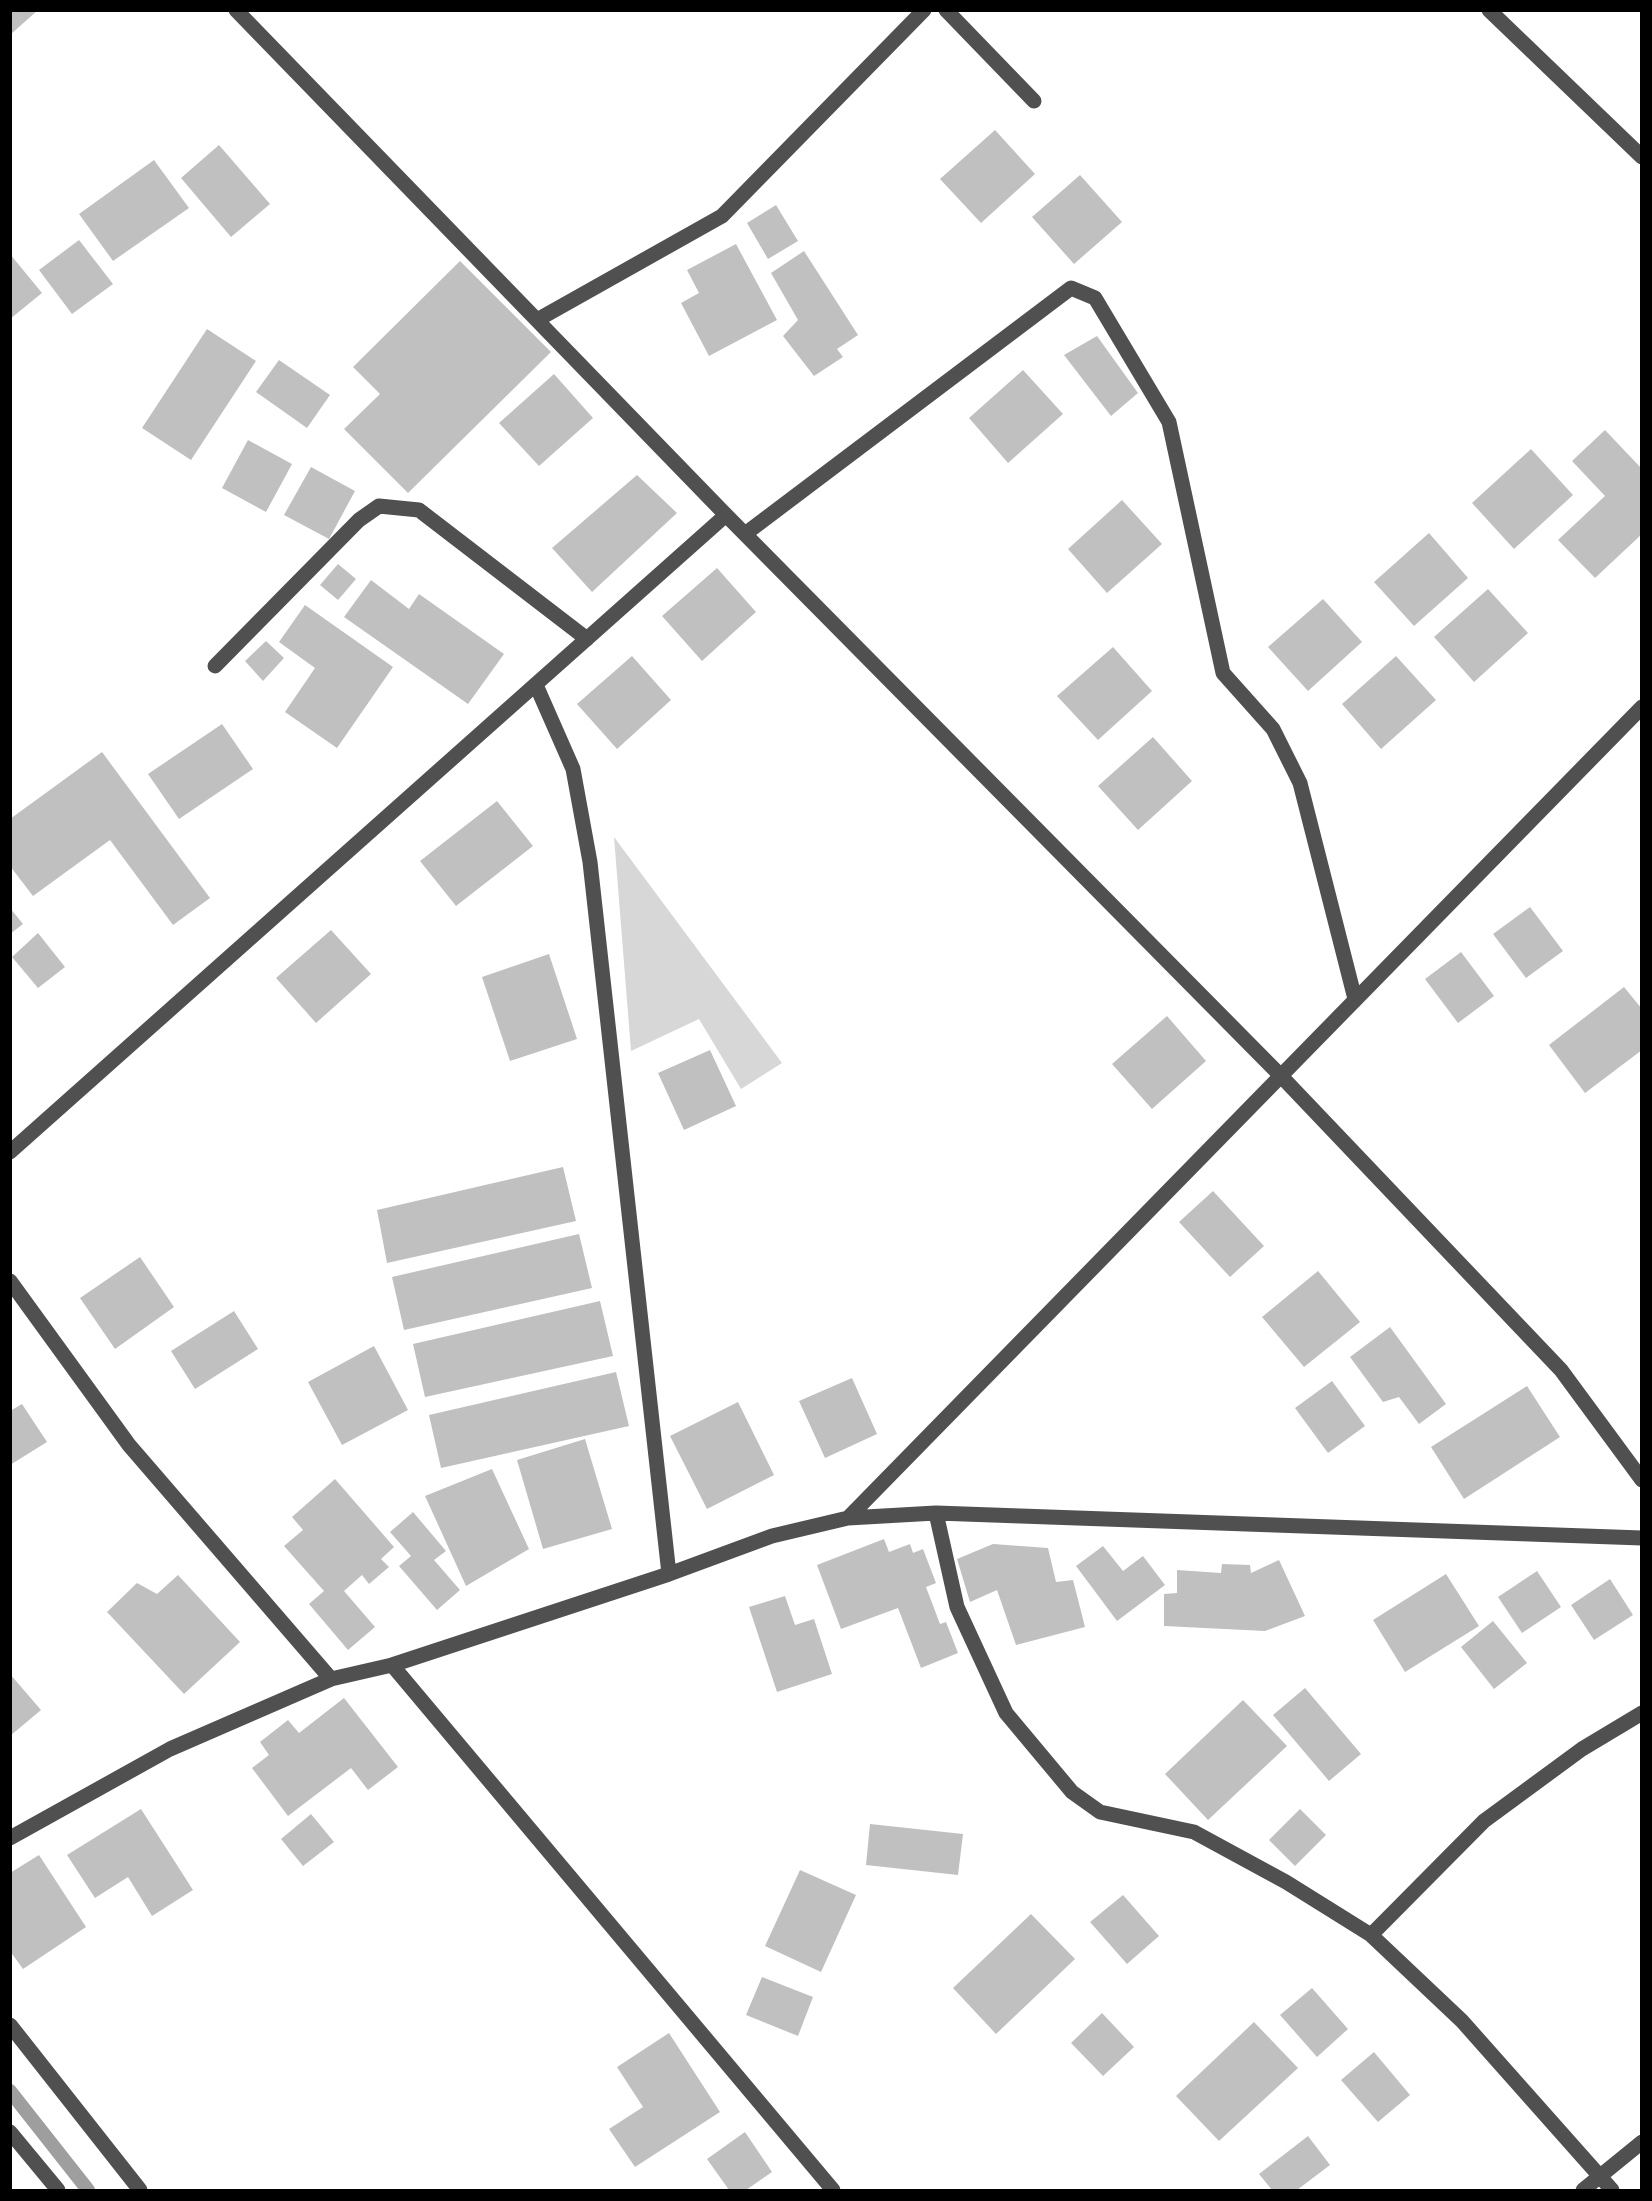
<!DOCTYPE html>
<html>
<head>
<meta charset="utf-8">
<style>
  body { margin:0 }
  #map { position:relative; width:1652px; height:2201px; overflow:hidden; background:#fff; font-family:"PT Sans",sans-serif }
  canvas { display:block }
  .frame { position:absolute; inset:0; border:12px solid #000; pointer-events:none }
</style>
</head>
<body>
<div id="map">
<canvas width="1652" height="2201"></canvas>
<div class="frame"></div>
</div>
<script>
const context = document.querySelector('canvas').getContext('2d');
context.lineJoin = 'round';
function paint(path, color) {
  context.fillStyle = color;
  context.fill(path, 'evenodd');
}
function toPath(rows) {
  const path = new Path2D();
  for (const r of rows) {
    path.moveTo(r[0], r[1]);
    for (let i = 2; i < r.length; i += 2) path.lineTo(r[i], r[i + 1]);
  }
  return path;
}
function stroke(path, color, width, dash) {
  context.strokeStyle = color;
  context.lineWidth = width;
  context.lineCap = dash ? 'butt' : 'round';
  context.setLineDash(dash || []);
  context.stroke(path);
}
paint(toPath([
  [614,837,782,1063,741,1089,699,1019,631,1051]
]), '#d7d7d7');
stroke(toPath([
  [10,2091,88,2190]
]), '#9e9e9e', 14);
paint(toPath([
  [10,10,38,10,10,35],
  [995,130,1035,174,981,223,940,179],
  [219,145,270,204,231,237,181,178],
  [154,160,189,208,113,261,79,214],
  [1080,175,1122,222,1074,264,1032,217],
  [776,205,798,241,768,259,747,223],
  [79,240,113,284,72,314,39,270],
  [736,244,777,320,709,356,681,303,699,293,687,270],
  [804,251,858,335,837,349,843,357,814,376,783,336,798,320,771,273],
  [10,254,42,293,10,319],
  [460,261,551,352,408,493,344,429,380,394,353,367],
  [207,329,256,361,191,460,142,428],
  [1097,336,1138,393,1111,416,1064,355],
  [279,360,330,395,307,428,256,392],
  [1023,370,1063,414,1008,463,969,418],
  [554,374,593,418,539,466,499,423],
  [1605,430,1642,469,1642,534,1595,578,1558,540,1605,496,1572,461],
  [248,440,292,464,266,512,222,488],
  [1531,449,1573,495,1514,549,1472,503],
  [311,467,355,491,329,539,284,515],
  [637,475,677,513,592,592,552,548],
  [1122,500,1162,544,1107,593,1068,549],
  [1429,533,1468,578,1414,626,1374,582],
  [338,564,356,579,338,600,320,585],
  [717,568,756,612,702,661,662,616],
  [371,580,409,609,419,594,504,654,468,704,344,617],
  [1488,589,1528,633,1474,682,1434,637],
  [1323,599,1362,642,1308,691,1268,647],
  [305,605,393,667,337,748,285,712,315,668,279,642],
  [266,641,284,658,263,681,245,661],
  [1113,647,1152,691,1098,740,1057,696],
  [632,656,671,700,617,749,577,704],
  [1396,656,1436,700,1381,749,1342,704],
  [222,724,253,769,179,819,148,774],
  [1153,737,1192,781,1138,830,1098,786],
  [102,752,210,898,173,925,110,840,33,896,10,866,10,819],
  [497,801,533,846,456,906,420,861],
  [1530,907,1563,951,1526,978,1493,934],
  [10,908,23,924,10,934],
  [331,930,371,974,316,1023,276,978],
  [38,933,65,967,38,988,12,957],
  [1461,952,1494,996,1458,1023,1425,979],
  [549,954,577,1039,510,1061,482,977],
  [1624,987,1642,1009,1642,1050,1585,1093,1549,1045],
  [1167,1016,1206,1061,1152,1109,1112,1064],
  [710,1050,736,1106,684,1130,658,1073],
  [563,1167,576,1221,387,1263,377,1210],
  [1213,1191,1264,1246,1230,1277,1179,1222],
  [579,1234,592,1288,404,1330,392,1277],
  [140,1257,174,1307,115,1349,80,1298],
  [1318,1271,1360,1322,1304,1367,1262,1317],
  [600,1301,613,1356,425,1397,413,1344],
  [234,1311,258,1349,195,1389,171,1351],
  [1390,1327,1446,1404,1419,1424,1399,1397,1383,1402,1350,1357],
  [374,1346,408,1410,342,1445,308,1382],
  [616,1372,629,1426,441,1468,429,1415],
  [852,1378,877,1434,825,1458,799,1401],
  [1332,1381,1365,1426,1328,1453,1295,1408],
  [1527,1386,1560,1437,1464,1499,1431,1447],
  [738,1402,774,1475,707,1509,670,1436],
  [22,1404,47,1442,10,1465,10,1411],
  [585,1439,612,1529,543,1549,517,1460],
  [492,1469,529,1549,466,1586,425,1496],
  [335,1479,394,1547,381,1559,389,1567,369,1584,362,1575,344,1591,375,1627,348,1650,309,1604,324,1591,284,1546,303,1530,292,1517],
  [413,1512,446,1551,434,1560,460,1590,437,1610,399,1566,411,1556,390,1532],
  [884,1539,889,1552,910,1544,913,1553,923,1549,936,1583,926,1587,940,1624,946,1622,958,1653,921,1668,898,1608,841,1629,817,1565],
  [993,1544,1048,1548,1056,1582,1073,1580,1085,1627,1016,1645,997,1590,970,1602,957,1559],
  [1103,1546,1123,1571,1143,1556,1165,1585,1117,1621,1076,1566],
  [1279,1560,1305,1616,1265,1631,1164,1626,1164,1594,1177,1593,1177,1570,1221,1573,1222,1564,1250,1565,1251,1573],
  [1537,1571,1561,1607,1522,1633,1498,1597],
  [1446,1574,1479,1626,1405,1672,1373,1620],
  [178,1575,240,1642,184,1694,107,1612,137,1583,157,1594],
  [1610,1579,1633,1615,1594,1640,1571,1605],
  [785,1596,795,1625,814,1619,832,1674,777,1692,749,1607],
  [1493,1621,1527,1663,1494,1689,1461,1647],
  [10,1674,41,1710,10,1736],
  [1305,1688,1361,1754,1329,1781,1273,1715],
  [344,1698,398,1767,368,1790,351,1768,288,1816,252,1768,269,1755,260,1742,288,1720,299,1733],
  [1243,1700,1287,1746,1208,1820,1165,1774],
  [141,1809,193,1890,152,1916,128,1877,95,1898,67,1855],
  [1300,1809,1326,1835,1295,1866,1269,1840],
  [311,1814,334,1842,303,1866,281,1839],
  [870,1824,963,1834,958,1875,866,1865],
  [39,1855,86,1927,23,1969,10,1951,10,1873],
  [800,1870,856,1895,821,1972,765,1946],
  [1123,1895,1159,1936,1127,1964,1090,1922],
  [1031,1914,1075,1959,996,2034,953,1988],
  [762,1977,813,1997,798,2036,746,2015],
  [1312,1988,1348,2029,1317,2057,1280,2015],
  [1102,2013,1134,2047,1103,2076,1071,2043],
  [1254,2022,1298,2068,1219,2141,1176,2096],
  [669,2033,720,2112,635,2167,609,2129,643,2107,617,2067],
  [1374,2052,1410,2095,1378,2122,1341,2080],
  [745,2132,772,2172,746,2190,729,2190,707,2159],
  [1308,2136,1330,2165,1297,2190,1272,2190,1259,2174]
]), '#c0c0c0');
stroke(toPath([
  [236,10,726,515,1281,1076,1561,1370,1642,1480],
  [946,10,1034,101],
  [1489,10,1642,157],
  [537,320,722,216,924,10],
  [745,534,1071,288,1095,298,1169,422,1223,673,1273,729,1300,783,1355,999],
  [215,666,359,520,379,506,419,510,587,639],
  [536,685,573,769,590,862,669,1574],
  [10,1152,726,515],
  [10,1281,129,1445,331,1679],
  [936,1513,957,1607,1006,1713,1072,1792,1100,1812,1194,1832,1286,1882,1371,1935,1462,2021,1612,2190],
  [848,1518,1642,707],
  [392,1665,833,2190],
  [10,1838,170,1749,331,1679,392,1665,669,1574,772,1536,848,1518,936,1513,1642,1538],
  [1371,1935,1484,1821,1582,1749,1642,1713],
  [10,2025,140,2190],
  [10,2132,58,2190],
  [1583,2190,1642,2142]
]), '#505050', 15);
</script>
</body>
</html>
